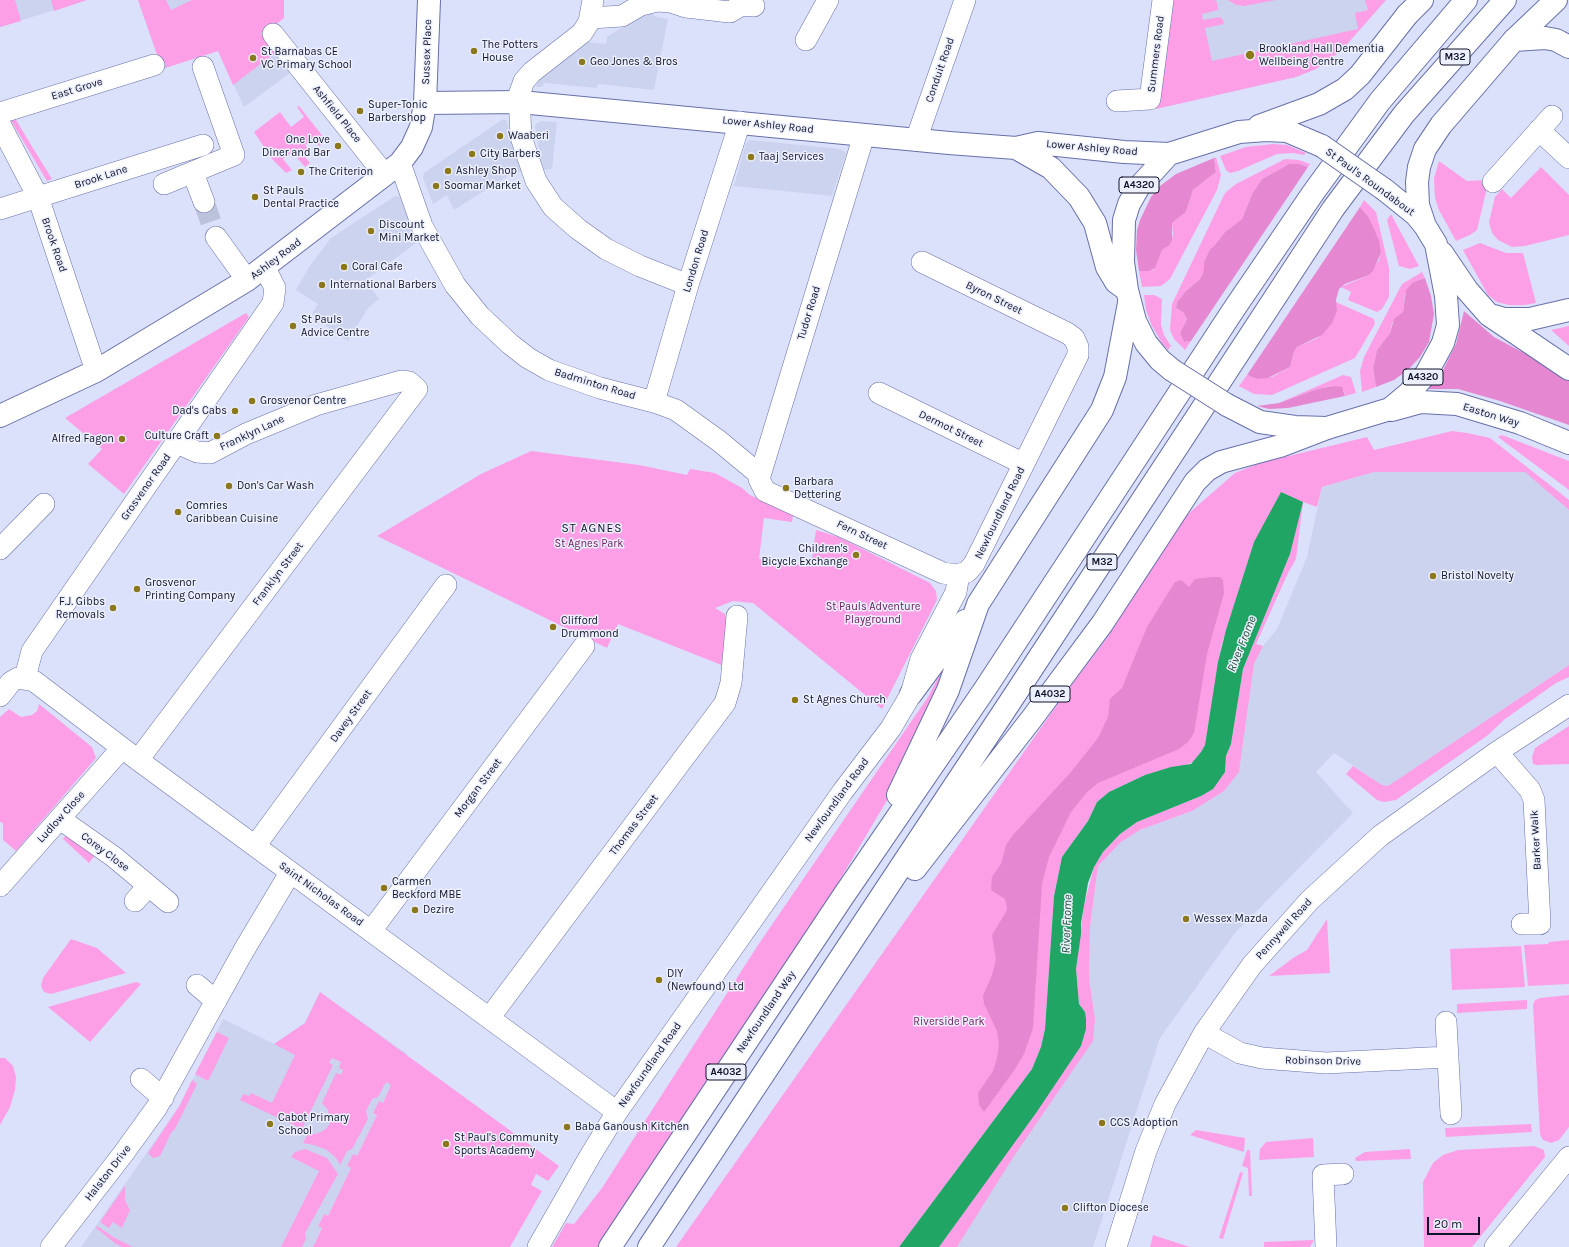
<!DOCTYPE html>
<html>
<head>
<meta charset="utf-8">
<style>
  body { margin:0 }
  #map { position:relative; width:1569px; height:1247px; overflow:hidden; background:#dbe1fb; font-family:Karla,sans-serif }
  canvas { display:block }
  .scale { position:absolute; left:1427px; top:1217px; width:53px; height:18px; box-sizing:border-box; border:2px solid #101329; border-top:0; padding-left:5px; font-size:12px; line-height:14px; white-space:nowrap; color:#101329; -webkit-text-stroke:3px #eceffc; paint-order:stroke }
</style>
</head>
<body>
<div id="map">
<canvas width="1569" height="1247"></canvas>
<div class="scale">20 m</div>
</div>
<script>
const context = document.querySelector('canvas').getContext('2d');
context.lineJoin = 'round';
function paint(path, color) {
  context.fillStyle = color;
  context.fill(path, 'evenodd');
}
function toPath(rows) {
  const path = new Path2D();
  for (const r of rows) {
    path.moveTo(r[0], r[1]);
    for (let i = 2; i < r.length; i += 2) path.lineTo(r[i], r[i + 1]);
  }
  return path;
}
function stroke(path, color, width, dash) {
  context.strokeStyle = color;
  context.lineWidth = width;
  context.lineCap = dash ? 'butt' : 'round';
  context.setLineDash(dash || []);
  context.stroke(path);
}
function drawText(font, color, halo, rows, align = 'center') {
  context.font = font + ' Karla,sans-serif';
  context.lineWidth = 3;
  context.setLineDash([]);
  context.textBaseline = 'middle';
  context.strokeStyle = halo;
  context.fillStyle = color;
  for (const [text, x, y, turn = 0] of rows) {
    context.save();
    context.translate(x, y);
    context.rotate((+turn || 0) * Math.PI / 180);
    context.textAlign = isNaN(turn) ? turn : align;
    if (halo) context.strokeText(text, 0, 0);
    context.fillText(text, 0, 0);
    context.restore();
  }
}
paint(toPath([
  [0,0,87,0,0,27],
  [138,0,284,0,284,18,265,33,294,70,244,107,218,51,162,69],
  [1171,0,1386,0,1341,51,1316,69,1296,77,1156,109],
  [650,12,656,17,668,19,654,90,598,84,597,88,544,83,542,87,536,87,538,80,588,42,606,44,607,37,643,14],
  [503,119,507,121,511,141,523,171,514,172,454,210,447,195,433,204,423,178,424,173],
  [541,121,557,122,552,169,542,170,535,125],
  [750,140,841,149,846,153,832,196,734,186,746,143],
  [395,196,400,197,416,243,366,280,379,299,368,308,348,341,335,333,312,314,318,304,296,290,309,267,331,238],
  [1374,472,1526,472,1569,510,1569,665,1388,786,1382,785,1334,753,1316,772,1353,813,1234,934,1160,1038,1093,1247,957,1247,1095,1019,1089,978,1090,927,1098,866,1121,842,1140,830,1192,811,1239,772,1254,664,1263,646,1277,629,1307,557,1322,487],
  [320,992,407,1054,383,1103,373,1113,377,1115,357,1156,353,1155,347,1166,351,1168,328,1216,324,1214,318,1225,322,1228,313,1247,81,1247,180,1105,223,1019,274,1044,305,1023]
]), '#ccd3ef');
paint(toPath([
  [0,0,15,0,21,21,0,27],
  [51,0,87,0,54,11],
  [138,0,166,0,171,10,192,0,284,0,284,18,265,33,279,50,233,85,218,51,162,69],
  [1171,0,1215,0,1217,2,1218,10,1202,14,1203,20,1220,17,1223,20,1224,24,1205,28,1212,61,1358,29,1355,13,1368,10,1365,0,1386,0,1341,51,1316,69,1296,77,1156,109,1162,53],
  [1228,0,1276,0,1244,6,1236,5],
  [299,106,325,139,323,141,325,142,319,146,313,138,305,145,310,152,304,156,310,163,305,167,292,152,283,159,292,170,286,173,272,159,254,132,280,112,291,127,304,117,297,107],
  [15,118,28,140,52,179,47,181,10,119],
  [1273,144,1287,145,1306,153,1304,155,1293,153,1277,154,1238,171,1230,173,1226,170,1220,156,1246,147],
  [1216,157,1221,175,1217,190,1170,279,1161,286,1142,287,1139,271,1153,270,1162,250,1170,245,1173,235,1172,223,1186,212,1193,190,1216,172,1214,158],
  [1285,159,1299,160,1310,164,1308,167,1299,164,1289,164,1262,179,1252,194,1242,219,1225,232,1214,246,1210,249,1204,262,1203,274,1199,280,1186,291,1177,302,1176,308,1183,312,1187,319,1180,333,1184,342,1191,341,1185,350,1174,339,1170,330,1172,304,1223,197,1226,192,1236,184],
  [1439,161,1467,181,1486,180,1488,184,1477,230,1470,235,1456,241,1439,210,1435,198,1434,178],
  [1541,167,1569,195,1569,235,1525,246,1512,247,1498,240,1492,233,1489,222,1495,197,1502,189,1511,198],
  [1364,200,1376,212,1389,268,1389,297,1382,309,1377,312,1348,300,1351,292,1341,287,1369,275,1379,260,1381,253,1368,216,1360,207],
  [1391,214,1399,229,1419,266,1410,269,1399,266,1387,220],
  [1480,243,1506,253,1523,253,1536,303,1525,305,1509,305,1497,302,1488,295,1463,250],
  [1422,272,1425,278,1413,282,1405,294,1403,312,1392,323,1390,333,1377,350,1373,368,1376,387,1362,392,1360,371,1364,357,1402,284],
  [1144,295,1154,295,1162,299,1161,325,1164,335,1171,346,1168,350,1162,343,1152,326,1146,310],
  [1336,302,1374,319,1375,324,1355,358,1272,395,1254,394,1239,386,1247,375,1257,379,1272,377,1290,367,1294,352,1297,347,1318,338,1335,315],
  [246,313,249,317,124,494,88,464,102,449,65,418],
  [1569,326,1569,346,1551,330],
  [1343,375,1351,377,1356,393,1345,396,1344,391,1334,386,1317,389,1279,403],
  [1452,431,1467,433,1490,438,1569,500,1569,510,1525,472,1374,472,1322,487,1317,507,1303,502,1296,559,1288,573,1256,644,1263,646,1254,664,1239,772,1224,791,1192,811,1140,830,1121,842,1098,866,1090,927,1089,978,1095,1019,1093,1041,1012,1159,957,1247,939,1247,1081,1046,1086,1029,1085,1012,1079,1004,1076,969,1084,905,1094,867,1103,852,1120,834,1137,822,1201,796,1225,772,1226,756,1231,744,1243,669,1290,554,1302,502,1296,500,1254,542,1221,647,1205,745,1196,760,1185,766,1178,766,1145,775,1109,792,1097,802,1088,821,1062,857,1054,896,1045,1029,1041,1047,1032,1069,899,1247,676,1247,1064,695,1107,638,1181,520,1235,473,1260,463,1367,437,1374,450],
  [1502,435,1569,461,1569,490,1498,437],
  [531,451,639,465,687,475,690,469,715,473,742,488,750,495,793,515,792,522,764,518,759,559,811,566,816,530,839,537,930,583,936,591,937,600,882,709,753,603,733,601,715,608,725,614,728,625,724,666,618,624,607,648,377,536,481,474],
  [1569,665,1569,677,1556,683,1505,719,1488,735,1396,800,1384,802,1377,800,1346,774,1353,766,1382,785,1388,786],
  [946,675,911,760,810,930,601,1247,552,1247,566,1223,574,1224,602,1188,758,945,928,697,939,676],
  [39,704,92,747,96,758,16,851,3,840,3,823,0,822,0,717,9,709,21,717,32,715,37,711],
  [1569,726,1569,764,1537,765,1533,764,1532,757,1535,748],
  [68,833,95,855,89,863,63,839],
  [1327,919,1330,973,1269,976,1293,958,1307,950],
  [71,939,97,948,126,973,51,994,44,992,41,986,43,978],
  [1569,940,1569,984,1528,986,1524,945,1548,944,1549,942],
  [1521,946,1525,987,1452,990,1450,949],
  [136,982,141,984,90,1042,48,1007],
  [320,992,559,1166,548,1181,536,1174,531,1185,542,1191,510,1247,313,1247,322,1228,318,1226,324,1214,328,1216,351,1168,347,1166,353,1154,357,1156,377,1115,373,1113,379,1101,383,1103,391,1085,386,1082,378,1097,372,1099,366,1111,368,1119,352,1149,347,1151,340,1165,336,1158,327,1150,314,1145,303,1143,308,1133,315,1134,321,1132,327,1128,330,1123,328,1110,322,1103,336,1073,341,1075,343,1070,339,1068,341,1062,332,1058,329,1063,333,1065,302,1129,240,1100,243,1094,249,1096,251,1093,272,1103,295,1055,274,1044,305,1023],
  [1569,995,1569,1127,1559,1140,1551,1143,1543,1140,1540,1134,1533,1005,1535,1000,1540,998],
  [1527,1000,1527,1009,1457,1013,1457,1004],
  [217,1032,229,1038,208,1081,195,1074],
  [0,1058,5,1058,13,1066,16,1077,15,1090,10,1107,0,1125],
  [192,1080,197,1084,175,1129,171,1133,160,1156,153,1158,148,1153,180,1105],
  [1531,1124,1532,1132,1446,1137,1445,1128],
  [1196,1130,1245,1138,1244,1152,1190,1135],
  [1313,1138,1314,1157,1259,1160,1260,1149,1266,1142],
  [1534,1146,1544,1150,1545,1157,1472,1247,1424,1247,1423,1182,1433,1163,1443,1155,1458,1150],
  [305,1149,327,1158,338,1174,305,1233,306,1239,302,1247,281,1247,319,1171,291,1157,295,1152],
  [1410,1149,1411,1159,1356,1161,1355,1158,1365,1152],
  [1247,1150,1250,1150,1252,1196,1249,1196,1248,1168,1242,1166],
  [1240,1172,1243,1173,1223,1239,1219,1238],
  [125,1186,125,1200,130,1210,122,1228,113,1222,109,1228,100,1222],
  [97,1226,115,1238,133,1247,122,1247,116,1244,96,1228],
  [1153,1235,1190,1247,1150,1247],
  [1314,1240,1310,1247,1264,1247,1264,1242]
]), '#fc9fe7');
paint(toPath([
  [1214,158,1216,172,1193,190,1186,212,1172,223,1172,240,1170,245,1162,250,1155,268,1149,271,1139,271,1136,250,1137,230,1140,220,1151,197,1160,186,1176,174],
  [1289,164,1299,164,1308,167,1191,341,1184,342,1180,333,1187,319,1183,312,1176,308,1177,302,1186,291,1199,280,1203,274,1204,262,1210,249,1214,246,1225,232,1242,219,1252,194,1262,179],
  [1360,207,1368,216,1379,240,1381,253,1373,271,1369,275,1345,284,1339,289,1336,300,1337,311,1332,323,1322,335,1297,347,1294,352,1290,367,1268,378,1257,379,1247,375],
  [1425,278,1431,296,1434,314,1429,342,1420,357,1408,370,1394,380,1376,387,1373,368,1377,350,1390,333,1394,319,1403,312,1406,290,1413,282],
  [1464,311,1494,337,1569,377,1569,425,1500,401,1458,389,1428,389,1443,370,1456,344],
  [1334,386,1342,387,1345,396,1288,408,1269,409,1257,406,1279,403,1317,389],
  [1212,577,1220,577,1223,580,1224,593,1207,654,1194,733,1188,742,1179,749,1098,783,1087,792,1071,812,1049,857,1042,884,1033,1028,1024,1054,1013,1072,984,1112,979,1105,978,1093,993,1071,997,1058,999,1045,997,1031,984,1004,983,996,992,975,996,960,992,935,1006,912,1007,907,1005,899,991,890,992,877,1001,864,1006,845,1013,835,1071,772,1098,738,1108,717,1110,699,1122,688,1147,627,1175,582,1181,580,1189,587,1195,579]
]), '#e688d1');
paint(toPath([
  [1281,492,1303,502,1290,554,1243,669,1231,744,1226,756,1225,772,1213,789,1201,796,1137,822,1120,834,1103,852,1094,867,1088,883,1081,923,1081,934,1076,969,1079,1004,1085,1012,1086,1019,1086,1029,1081,1046,1036,1113,939,1247,899,1247,1032,1069,1041,1047,1045,1029,1054,896,1062,857,1088,821,1097,802,1109,792,1145,775,1171,767,1191,764,1201,752,1205,745,1218,662,1226,630,1254,542]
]), '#20a564');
stroke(toPath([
  [204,202,216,237]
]), '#bdc2dc', 21, [21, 10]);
const minor = toPath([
  [593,0,589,22,582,33,532,72,524,81,519,95,521,137,536,181,553,207,578,229,606,249,640,266,688,285],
  [591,18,622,16,641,5,657,1,671,2,686,7,730,12,742,5,754,6],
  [273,34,385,175],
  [806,40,828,0],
  [1117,101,1150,99,1163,0],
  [0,113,154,65],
  [0,124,38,197,96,371],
  [1539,130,1569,158],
  [864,135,759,479,765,491,943,573,956,575,967,572,974,564,1078,355,1078,347,1074,338,1067,333,922,262],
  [916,140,965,0],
  [400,163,422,226,455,285,480,316,510,344,528,358,549,370,600,388,654,402,676,410,719,441,760,475],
  [193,173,204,202],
  [1493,182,1552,116],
  [164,184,234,155,203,67],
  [0,209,203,145],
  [216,237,247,280],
  [879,393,1024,464],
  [654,402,688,285,740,122],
  [0,549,44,504],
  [25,678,32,651,273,303,275,288,265,268],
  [0,696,11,682,18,678,34,681,138,760,617,1112],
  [1497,752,1530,790,1534,800,1540,924,1522,924],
  [138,760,417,389,409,382,401,381,316,405,246,434,210,453,197,452,177,443],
  [60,819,114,857,168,902],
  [255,846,446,585],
  [0,886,122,748],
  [135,901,148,886],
  [371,931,584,646],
  [197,985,216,1001],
  [490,1017,725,703,731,683,737,616],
  [1446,1022,1451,1114],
  [1204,1033,1240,1053,1262,1058,1326,1063,1448,1057],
  [141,1079,163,1098],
  [51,1247,123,1154,157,1107,244,950,290,873],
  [538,1247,590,1156,617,1112,843,791,891,728,911,694,921,659,956,592,959,574],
  [1116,1247,1146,1151,1165,1104,1204,1033,1252,965,1310,900,1380,836,1497,752,1569,705],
  [1326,1247,1323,1175,1343,1174],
  [1495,1247,1569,1157]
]);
const major = toPath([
  [425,103,520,102,949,143,1016,148,1038,143,1124,152,1169,154],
  [1259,126,1319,104,1345,89,1360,75,1407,15],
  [1016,148,1051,168,1079,197,1095,223,1107,267,1116,282,1127,290],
  [1424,223,1418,205,1417,182,1419,167,1425,149,1441,125,1514,40,1545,38,1556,40,1569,47],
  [1442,253,1467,290,1489,315,1569,369],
  [1494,316,1504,319,1530,319,1569,310],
  [1172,370,1160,360,1146,343,1135,321,1127,290,1123,262,1124,220,1129,204,1138,188,1169,154,1239,132,1266,130,1287,131,1322,146],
  [1227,405,1260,422,1295,427,1327,428,1390,409,1408,394,1426,374,1443,343,1448,325,1446,296,1436,244,1425,226,1416,215,1385,190],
  [1392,410,1421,402,1457,404,1520,423,1569,443],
  [0,416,96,371,247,280,400,163,412,147,421,127,425,103,429,0]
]);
const highway = toPath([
  [1407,15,1422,0],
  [1514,40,1556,0],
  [911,694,965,621],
  [898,795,948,690,978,604,1102,410,1115,377,1129,303],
  [915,869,1033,717,1102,624,1195,482,1207,470,1221,462,1280,446,1327,428],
  [610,1247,842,898,985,689,1234,309,1313,193,1380,101,1466,0],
  [649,1247,1012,699,1333,209,1404,114,1505,0]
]);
stroke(minor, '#6770a9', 22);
stroke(major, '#6770a9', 24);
stroke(highway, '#6770a9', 24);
stroke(minor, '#fff', 21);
stroke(major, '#fff', 22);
stroke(highway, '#fff', 22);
const majorBridge = toPath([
  [1322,146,1385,190],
  [1172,370,1227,405]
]);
stroke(majorBridge, '#6770a9', 24, []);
stroke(majorBridge, '#fff', 22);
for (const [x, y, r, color] of [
  [474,51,4,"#8c781c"],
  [1250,55,5,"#8c781c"],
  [253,58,4,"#8c781c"],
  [582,62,4,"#8c781c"],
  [360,111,4,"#8c781c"],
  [500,136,4,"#8c781c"],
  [338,146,4,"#8c781c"],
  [472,154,4,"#8c781c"],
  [751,157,4,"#8c781c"],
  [448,171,4,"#8c781c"],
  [301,172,4,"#8c781c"],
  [436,186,4,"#8c781c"],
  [255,197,4,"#8c781c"],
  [371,231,4,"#8c781c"],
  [344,267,4,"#8c781c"],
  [322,285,4,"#8c781c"],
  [293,326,4,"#8c781c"],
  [252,401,4,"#8c781c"],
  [235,411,4,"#8c781c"],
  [217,436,4,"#8c781c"],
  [122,439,4,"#8c781c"],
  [229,486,4,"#8c781c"],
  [786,488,4,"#8c781c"],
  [178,512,4,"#8c781c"],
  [856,555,4,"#8c781c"],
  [1433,576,4,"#8c781c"],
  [137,589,4,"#8c781c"],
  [113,608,4,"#8c781c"],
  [553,627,4,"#8c781c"],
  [795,700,4,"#8c781c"],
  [384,888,4,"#8c781c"],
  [415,910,4,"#8c781c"],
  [1186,919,4,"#8c781c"],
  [659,980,4,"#8c781c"],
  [1102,1123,4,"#8c781c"],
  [270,1124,4,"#8c781c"],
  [567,1127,4,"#8c781c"],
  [446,1144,4,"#8c781c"],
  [1065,1208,4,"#8c781c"]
]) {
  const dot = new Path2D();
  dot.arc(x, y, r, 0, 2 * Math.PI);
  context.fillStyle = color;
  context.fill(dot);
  stroke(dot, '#eceffc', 1.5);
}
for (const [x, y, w] of [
  [1455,57,30],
  [1139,185,40],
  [1423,377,40],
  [1102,562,30],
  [1050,694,40],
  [726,1072,40]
]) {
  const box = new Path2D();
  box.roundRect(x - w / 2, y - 8, w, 16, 3);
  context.fillStyle = '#eceffc';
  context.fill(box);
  stroke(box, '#101329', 1);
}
drawText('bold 10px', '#101329', null, [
  ["M32",1455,57],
  ["A4320",1139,185],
  ["A4320",1423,377],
  ["M32",1102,562],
  ["A4032",1050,694],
  ["A4032",726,1072]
]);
drawText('11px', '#101329', '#eceffc', [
  ["The Potters",482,45],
  ["House",482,58],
  ["Brookland Hall Dementia",1259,49],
  ["Wellbeing Centre",1259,62],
  ["St Barnabas CE",261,52],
  ["VC Primary School",261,65],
  ["Geo Jones & Bros",590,62],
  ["Super-Tonic",368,105],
  ["Barbershop",368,118],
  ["Waaberi",508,136],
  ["One Love",330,140,"right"],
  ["Diner and Bar",330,153,"right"],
  ["City Barbers",480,154],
  ["Taaj Services",759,157],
  ["Ashley Shop",456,171],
  ["The Criterion",309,172],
  ["Soomar Market",444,186],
  ["St Pauls",263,191],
  ["Dental Practice",263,204],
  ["Discount",379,225],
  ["Mini Market",379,238],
  ["Coral Cafe",352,267],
  ["International Barbers",330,285],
  ["St Pauls",301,320],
  ["Advice Centre",301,333],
  ["Grosvenor Centre",260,401],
  ["Dad's Cabs",227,411,"right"],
  ["Culture Craft",209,436,"right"],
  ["Alfred Fagon",114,439,"right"],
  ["Barbara",794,482],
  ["Dettering",794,495],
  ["Don's Car Wash",237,486],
  ["Comries",186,506],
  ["Caribbean Cuisine",186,519],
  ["Children's",848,549,"right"],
  ["Bicycle Exchange",848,562,"right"],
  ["Bristol Novelty",1441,576],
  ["Grosvenor",145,583],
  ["Printing Company",145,596],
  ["F.J. Gibbs",105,602,"right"],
  ["Removals",105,615,"right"],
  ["Clifford",561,621],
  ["Drummond",561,634],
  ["St Agnes Church",803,700],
  ["Carmen",392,882],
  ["Beckford MBE",392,895],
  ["Dezire",423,910],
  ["Wessex Mazda",1194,919],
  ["DIY",667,974],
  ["(Newfound) Ltd",667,987],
  ["Cabot Primary",278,1118],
  ["School",278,1131],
  ["CCS Adoption",1110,1123],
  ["Baba Ganoush Kitchen",575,1127],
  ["St Paul's Community",454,1138],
  ["Sports Academy",454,1151],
  ["Clifton Diocese",1073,1208]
], 'left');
drawText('11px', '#101329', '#eceffc', [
  ["Sussex Place",427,52,-88],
  ["Summers Road",1156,54,-83],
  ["Conduit Road",940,70,-71],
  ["East Grove",77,89,-17],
  ["Ashfield Place",337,114,51],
  ["Lower Ashley Road",768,125,6],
  ["Lower Ashley Road",1092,148,5],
  ["Brook Lane",101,177,-18],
  ["St Paul's Roundabout",1370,182,36],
  ["Brook Road",54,245,71],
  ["Ashley Road",276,259,-37],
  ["London Road",696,261,-73],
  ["Byron Street",994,298,26],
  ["Tudor Road",809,313,-73],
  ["Badminton Road",595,384,17],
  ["Easton Way",1491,415,17],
  ["Dermot Street",951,429,26],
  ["Franklyn Lane",252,433,-25],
  ["Grosvenor Road",146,487,-55],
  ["Newfoundland Road",1000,513,-64],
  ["Fern Street",862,535,25],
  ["Franklyn Street",278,574,-53],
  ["Davey Street",351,716,-54],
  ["Morgan Street",478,788,-53],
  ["Newfoundland Road",837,800,-54],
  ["Ludlow Close",61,817,-48],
  ["Thomas Street",634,825,-53],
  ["Barker Walk",1536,840,-93],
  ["Corey Close",105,852,37],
  ["Saint Nicholas Road",321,894,36],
  ["Pennywell Road",1284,929,-48],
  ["Newfoundland Way",766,1012,-56],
  ["Robinson Drive",1323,1061,1],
  ["Newfoundland Road",650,1065,-55],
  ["Halston Drive",108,1173,-52]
]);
drawText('11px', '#6c185e', '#eceffc', [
  ["St Agnes Park",589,544],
  ["St Pauls Adventure",873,607],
  ["Playground",873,620],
  ["Riverside Park",949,1022]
]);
context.letterSpacing = '1px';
drawText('12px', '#101329', '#eceffc', [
  ["ST AGNES",592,529]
]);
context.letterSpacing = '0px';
drawText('italic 12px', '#1d4d31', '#eceffc', [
  ["River Frome",1242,644,-68],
  ["River Frome",1067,924,-88]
]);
</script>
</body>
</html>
